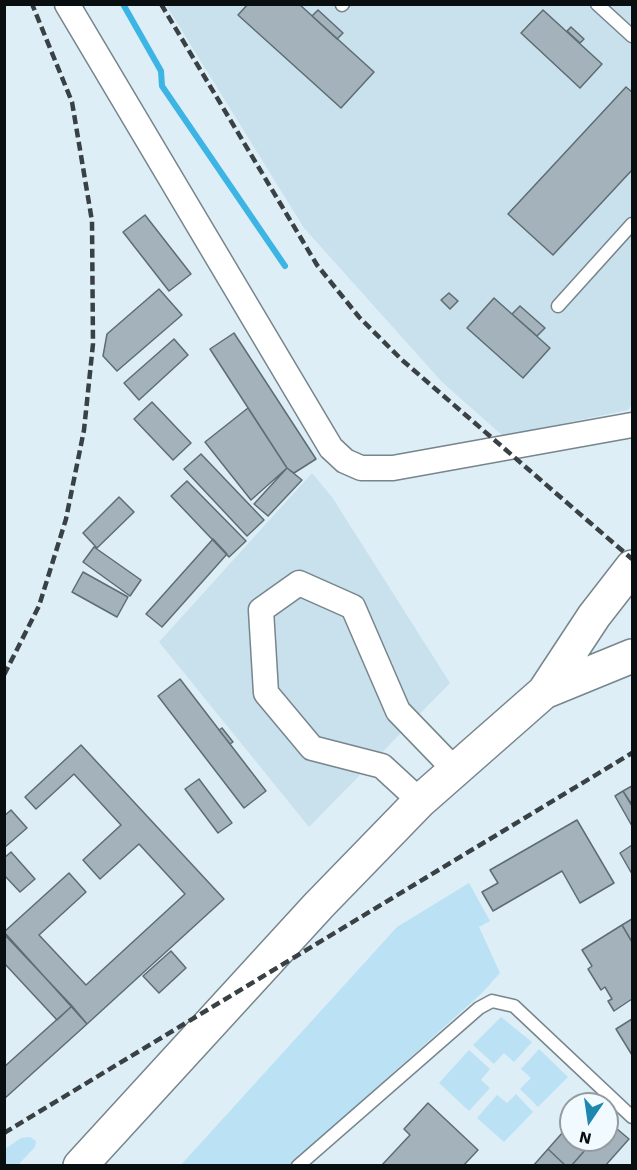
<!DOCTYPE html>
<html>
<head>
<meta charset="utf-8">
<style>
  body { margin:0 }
  #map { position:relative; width:637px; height:1170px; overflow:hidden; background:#deeef6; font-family:"Work Sans",sans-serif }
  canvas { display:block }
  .frame { position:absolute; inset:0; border:6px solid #090e11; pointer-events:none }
  .north { position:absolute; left:559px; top:1092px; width:60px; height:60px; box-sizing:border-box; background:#f0faff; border:2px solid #949ca0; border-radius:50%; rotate:193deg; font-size:16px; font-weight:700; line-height:24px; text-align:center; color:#090e11 }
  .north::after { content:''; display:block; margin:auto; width:21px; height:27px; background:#1d87af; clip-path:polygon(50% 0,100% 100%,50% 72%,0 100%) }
</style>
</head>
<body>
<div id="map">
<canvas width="637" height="1170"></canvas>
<div class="frame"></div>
<div class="north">N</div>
</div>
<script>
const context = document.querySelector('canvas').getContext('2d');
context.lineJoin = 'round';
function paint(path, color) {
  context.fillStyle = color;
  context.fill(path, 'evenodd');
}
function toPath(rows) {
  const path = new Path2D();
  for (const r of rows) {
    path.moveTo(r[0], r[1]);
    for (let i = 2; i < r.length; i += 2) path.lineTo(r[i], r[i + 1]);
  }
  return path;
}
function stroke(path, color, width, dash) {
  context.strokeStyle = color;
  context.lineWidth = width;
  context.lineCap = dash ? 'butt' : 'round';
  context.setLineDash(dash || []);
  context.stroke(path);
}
paint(toPath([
  [166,5,632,5,632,404,628,410,503,436,442,382,304,228],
  [312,473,332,497,450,683,309,827,159,642]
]), '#c9e1ed');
paint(toPath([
  [469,883,490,921,479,927,500,973,482,993,290,1165,180,1166,397,927],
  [501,1017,532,1042,514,1062,504,1053,494,1064,473,1045],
  [539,1049,568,1077,538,1107,520,1089,531,1078,521,1069],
  [469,1050,490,1069,481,1080,490,1088,469,1111,439,1083],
  [516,1094,533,1112,504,1142,477,1118,497,1095,507,1103],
  [30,1137,36,1141,35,1147,18,1165,5,1165,5,1149,21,1138]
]), '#bae1f4');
stroke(toPath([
  [123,4,161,71,162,86,285,266]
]), '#3cb4e4', 6);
const building = toPath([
  [248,4,299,4,374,72,341,108,238,15,248,4],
  [318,10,343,33,337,39,312,16,318,10],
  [543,10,602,64,580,88,521,33,543,10],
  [571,27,584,39,580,43,567,31,571,27],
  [626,87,632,92,632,170,553,255,508,214,626,87],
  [145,215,191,274,169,291,123,232,145,215],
  [159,289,182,315,117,371,103,356,107,334,159,289],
  [449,293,458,301,450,309,441,300,449,293],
  [494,298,550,348,523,378,467,328,494,298],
  [520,306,545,328,537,336,512,314,520,306],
  [234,333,316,459,294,473,287,468,210,349,234,333],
  [174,339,188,355,139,400,124,383,174,339],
  [152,402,191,443,173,460,134,419,152,402],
  [248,408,287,468,251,500,205,442,248,408],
  [201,454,264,520,247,536,184,469,201,454],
  [287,468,302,480,268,516,254,504,287,468],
  [187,481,246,541,229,557,171,496,187,481],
  [119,497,134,512,97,548,83,533,119,497],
  [213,539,227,554,162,627,146,614,213,539],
  [94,547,141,580,130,596,83,562,94,547],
  [83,572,128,597,117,617,72,592,83,572],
  [180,679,266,791,244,808,158,696,180,679],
  [222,728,233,742,230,744,219,730,222,728],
  [81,745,224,899,87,1024,4,932,69,873,86,892,39,935,86,985,185,894,139,844,100,879,83,860,121,825,74,774,36,809,25,797,81,745],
  [199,779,232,823,218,833,185,789,199,779],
  [632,786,632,801,630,802,623,791,632,786],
  [623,791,632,806,632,826,615,796,623,791],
  [11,810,27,828,4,848,4,816,11,810],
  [577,820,614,883,580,903,562,871,493,911,482,892,498,883,490,870,577,820],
  [632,845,632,874,620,853,632,845],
  [11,852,35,879,20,892,4,875,4,858,11,852],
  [632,919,632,942,622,925,632,919],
  [622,925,632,942,632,999,614,1011,608,1001,612,999,605,987,601,990,588,969,592,966,582,950,622,925],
  [4,934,72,1006,57,1020,4,963,4,934],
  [171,951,186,968,159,993,143,976,171,951],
  [72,1006,87,1024,4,1099,4,1067,72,1006],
  [632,1019,632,1055,616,1029,632,1019],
  [428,1103,478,1150,463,1166,381,1166,410,1135,404,1129,428,1103],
  [571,1123,571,1140,594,1140,571,1166,566,1166,548,1149,571,1123],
  [610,1123,629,1139,605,1166,571,1166,594,1140,607,1140,607,1126,610,1123],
  [548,1149,566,1166,533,1166,548,1149]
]);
paint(building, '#a4b3bb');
stroke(building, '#5e6c73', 1.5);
const lane = toPath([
  [597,4,632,36],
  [342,5,343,4],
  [558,306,632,224],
  [298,1166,479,1008,492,1001,514,1006,632,1117]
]);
const street = toPath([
  [67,4,331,448,345,461,361,468,393,468,632,425],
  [420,801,382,766,312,748,266,693,261,610,299,583,353,607,398,711,454,769]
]);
const primary = toPath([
  [544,692,632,656],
  [80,1166,319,905,420,801,544,692,594,616,632,567]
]);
stroke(lane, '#77858c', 15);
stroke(street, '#77858c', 27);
stroke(primary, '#77858c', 36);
stroke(lane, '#fff', 12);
stroke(street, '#fff', 24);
stroke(primary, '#fff', 33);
stroke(toPath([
  [161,4,317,265,359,317,402,360,632,559],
  [4,675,39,606,66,519,84,430,93,344,92,221,72,102,32,4],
  [4,1133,632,753]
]), '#394145', 4.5, [9, 4.5]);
</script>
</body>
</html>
